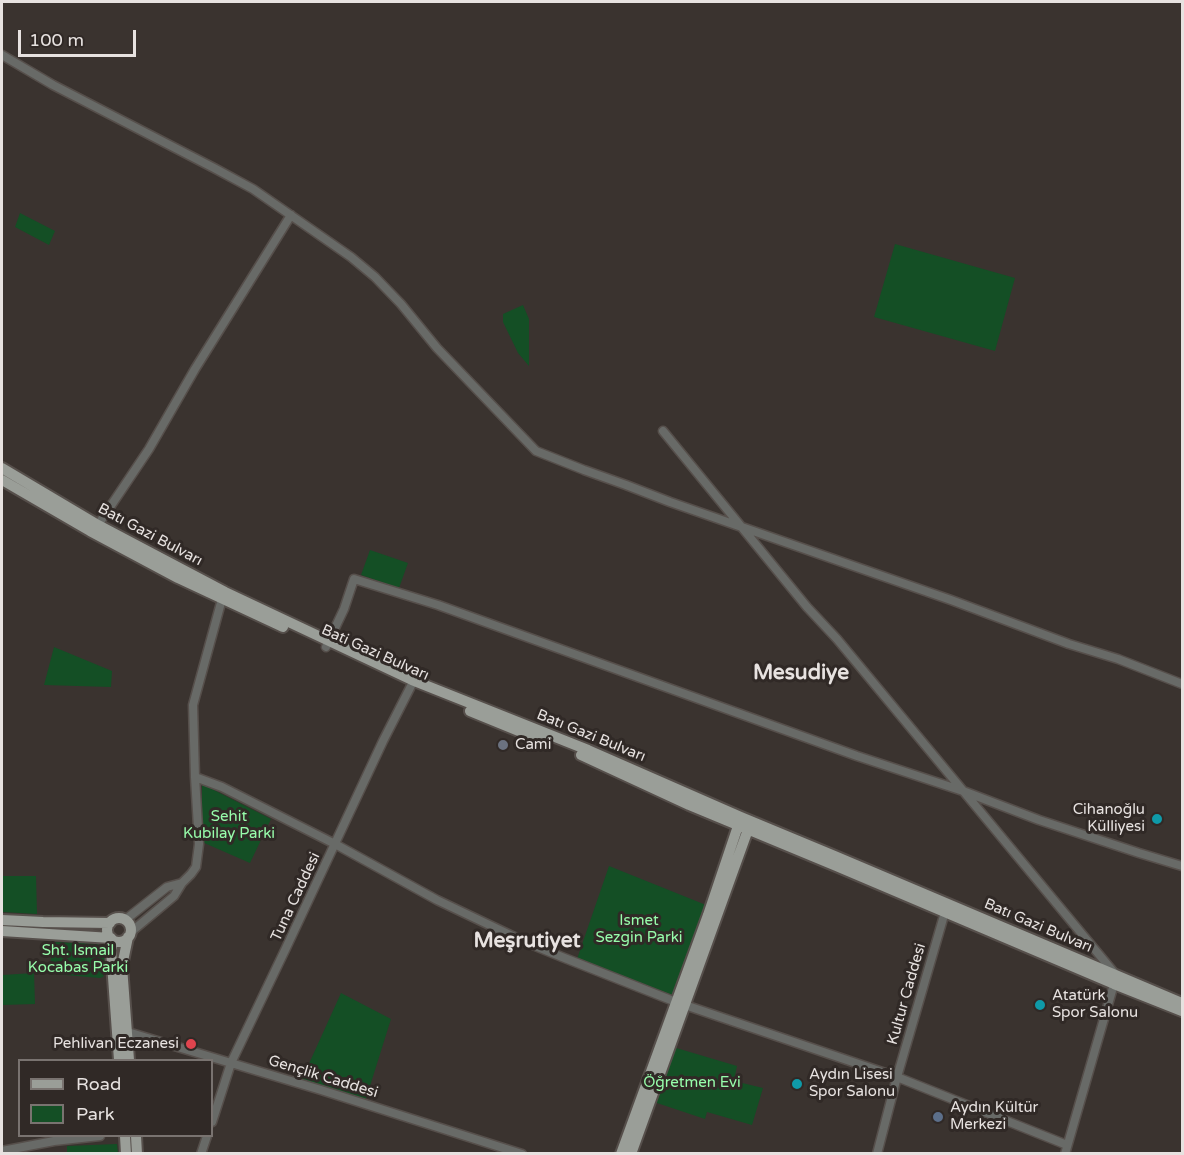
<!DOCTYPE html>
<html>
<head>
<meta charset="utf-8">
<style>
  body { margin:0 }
  #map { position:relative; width:1184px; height:1155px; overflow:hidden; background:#3a332f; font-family:"Varela Round",sans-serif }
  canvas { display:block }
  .frame { position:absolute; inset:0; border:3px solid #e7e2e0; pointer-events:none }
  .legend { position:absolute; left:18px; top:1059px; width:195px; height:78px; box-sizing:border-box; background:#302926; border:2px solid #797370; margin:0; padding:8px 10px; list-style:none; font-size:18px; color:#e7e2e0 }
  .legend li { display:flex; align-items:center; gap:12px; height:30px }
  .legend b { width:30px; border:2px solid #797370 }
  .scale { position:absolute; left:18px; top:30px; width:118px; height:27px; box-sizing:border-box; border:3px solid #e7e2e0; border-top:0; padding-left:8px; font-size:18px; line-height:21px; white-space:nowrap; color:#e7e2e0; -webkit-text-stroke:4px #302926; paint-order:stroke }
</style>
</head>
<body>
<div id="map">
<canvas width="1184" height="1155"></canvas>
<div class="frame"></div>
<ul class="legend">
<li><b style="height:8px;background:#9a9e98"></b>Road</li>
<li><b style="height:16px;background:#144f25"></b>Park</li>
</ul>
<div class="scale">100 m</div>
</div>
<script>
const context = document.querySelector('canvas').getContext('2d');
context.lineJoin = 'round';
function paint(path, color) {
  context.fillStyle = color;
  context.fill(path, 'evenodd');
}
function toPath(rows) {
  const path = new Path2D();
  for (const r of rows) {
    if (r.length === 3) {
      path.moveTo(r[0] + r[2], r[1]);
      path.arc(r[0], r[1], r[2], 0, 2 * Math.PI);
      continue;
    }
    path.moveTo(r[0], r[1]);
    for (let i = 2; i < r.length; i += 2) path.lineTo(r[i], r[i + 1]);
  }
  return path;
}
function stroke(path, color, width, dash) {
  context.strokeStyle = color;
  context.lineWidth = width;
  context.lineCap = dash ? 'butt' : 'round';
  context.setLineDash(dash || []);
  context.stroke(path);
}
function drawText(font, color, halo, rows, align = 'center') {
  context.font = font + ' "Varela Round",sans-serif';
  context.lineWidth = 6;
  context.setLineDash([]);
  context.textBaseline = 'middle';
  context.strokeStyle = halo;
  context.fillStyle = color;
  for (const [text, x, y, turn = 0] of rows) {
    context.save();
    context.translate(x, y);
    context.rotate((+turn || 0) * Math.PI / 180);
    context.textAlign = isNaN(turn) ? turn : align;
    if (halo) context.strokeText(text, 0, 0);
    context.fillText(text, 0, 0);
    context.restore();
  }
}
paint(toPath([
  [20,213,55,231,49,245,15,227],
  [895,244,1015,278,995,351,874,317],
  [523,305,529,319,529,366,518,353,503,322,503,314],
  [370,550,408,563,399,588,361,575],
  [54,647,112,671,111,687,44,685],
  [202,784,271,819,250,863,202,842],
  [609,866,706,905,675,996,577,959],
  [2,876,36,876,37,914,2,912],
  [55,942,97,944,101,946,104,950,105,973,103,977,100,978,53,974,50,970,52,947],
  [34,973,35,1004,3,1005,2,975],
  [341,993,391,1019,365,1102,302,1079],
  [673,1047,737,1066,734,1081,763,1088,752,1125,707,1112,705,1119,654,1102],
  [117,1144,118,1153,67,1153,67,1146]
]), '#144f25');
const minor = toPath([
  [2,55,53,85,214,168,253,189,351,257,375,277,401,304,437,348,536,451,584,470,626,485,670,502,951,600,1069,644,1118,659,1182,684],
  [663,431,807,607,837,639,1116,975],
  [95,527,98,525,149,449,195,369,291,215],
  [326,647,344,609,354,579,438,605,857,756,963,791,1039,820,1139,853,1182,866],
  [195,777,222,787,335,844,437,900,523,941,562,957,676,1002,897,1077,1067,1145],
  [125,920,167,887,182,883,191,874,196,867,199,844,195,777,193,705,222,599],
  [131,932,174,896,182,883],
  [121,1030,321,1090,522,1154],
  [212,1122,231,1063,286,948,383,741,411,686],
  [2,1151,54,1141,100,1136],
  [201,1154,207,1136],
  [877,1154,897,1077,945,912],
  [1065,1154,1114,984]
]);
const major = toPath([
  [2,468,98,525,225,592,412,680,588,750,741,817,835,856,1182,1003],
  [2,480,90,531,178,578,283,627],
  [470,711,541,740],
  [581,755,689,805,836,866,1114,984,1182,1011],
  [119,930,12],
  [2,920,43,922,110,923],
  [2,931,111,938],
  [128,937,122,966,129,1060],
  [113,940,111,950,119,1060],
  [125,1136,126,1154],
  [136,1136,137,1154],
  [621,1154,708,915,740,820],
  [631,1154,750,824]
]);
stroke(minor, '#564f4b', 11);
stroke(major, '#564f4b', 14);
stroke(minor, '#686a67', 8);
stroke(major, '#9a9e98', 10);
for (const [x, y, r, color] of [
  [503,745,6,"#6b7280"],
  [1157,819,6,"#0f9aa8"],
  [1040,1005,6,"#0f9aa8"],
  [191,1044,6,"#e0444e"],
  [797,1084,6,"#0f9aa8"],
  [938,1117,6,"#5c6f8a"]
]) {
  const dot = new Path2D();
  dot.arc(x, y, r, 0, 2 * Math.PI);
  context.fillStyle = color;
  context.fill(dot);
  stroke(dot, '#302926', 2);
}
drawText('15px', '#e7e2e0', '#302926', [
  ["Batı Gazi Bulvarı",150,535,28],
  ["Bati Gazi Bulvarı",375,653,24],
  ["Batı Gazi Bulvarı",591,736,22],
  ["Tuna Caddesi",296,897,-65],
  ["Batı Gazi Bulvarı",1038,926,23],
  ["Kultur Caddesi",907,994,-74],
  ["Gençlik Caddesi",323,1077,17]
]);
drawText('15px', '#e7e2e0', '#302926', [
  ["Cami",515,745],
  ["Cihanoğlu",1145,810,"right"],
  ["Külliyesi",1145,827,"right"],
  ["Atatürk",1052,996],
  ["Spor Salonu",1052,1013],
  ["Pehlivan Eczanesi",179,1044,"right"],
  ["Aydın Lisesi",809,1075],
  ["Spor Salonu",809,1092],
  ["Aydın Kültür",950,1108],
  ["Merkezi",950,1125]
], 'left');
drawText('15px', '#97fdab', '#302926', [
  ["Sehit",229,817],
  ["Kubilay Parki",229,834],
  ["Ismet",639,921],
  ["Sezgin Parki",639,938],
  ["Sht. Ismail",78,951],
  ["Kocabas Parki",78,968],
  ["Öğretmen Evi",692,1083]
]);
drawText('bold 21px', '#e7e2e0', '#302926', [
  ["Mesudiye",801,673],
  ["Meşrutiyet",527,941]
]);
</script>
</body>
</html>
